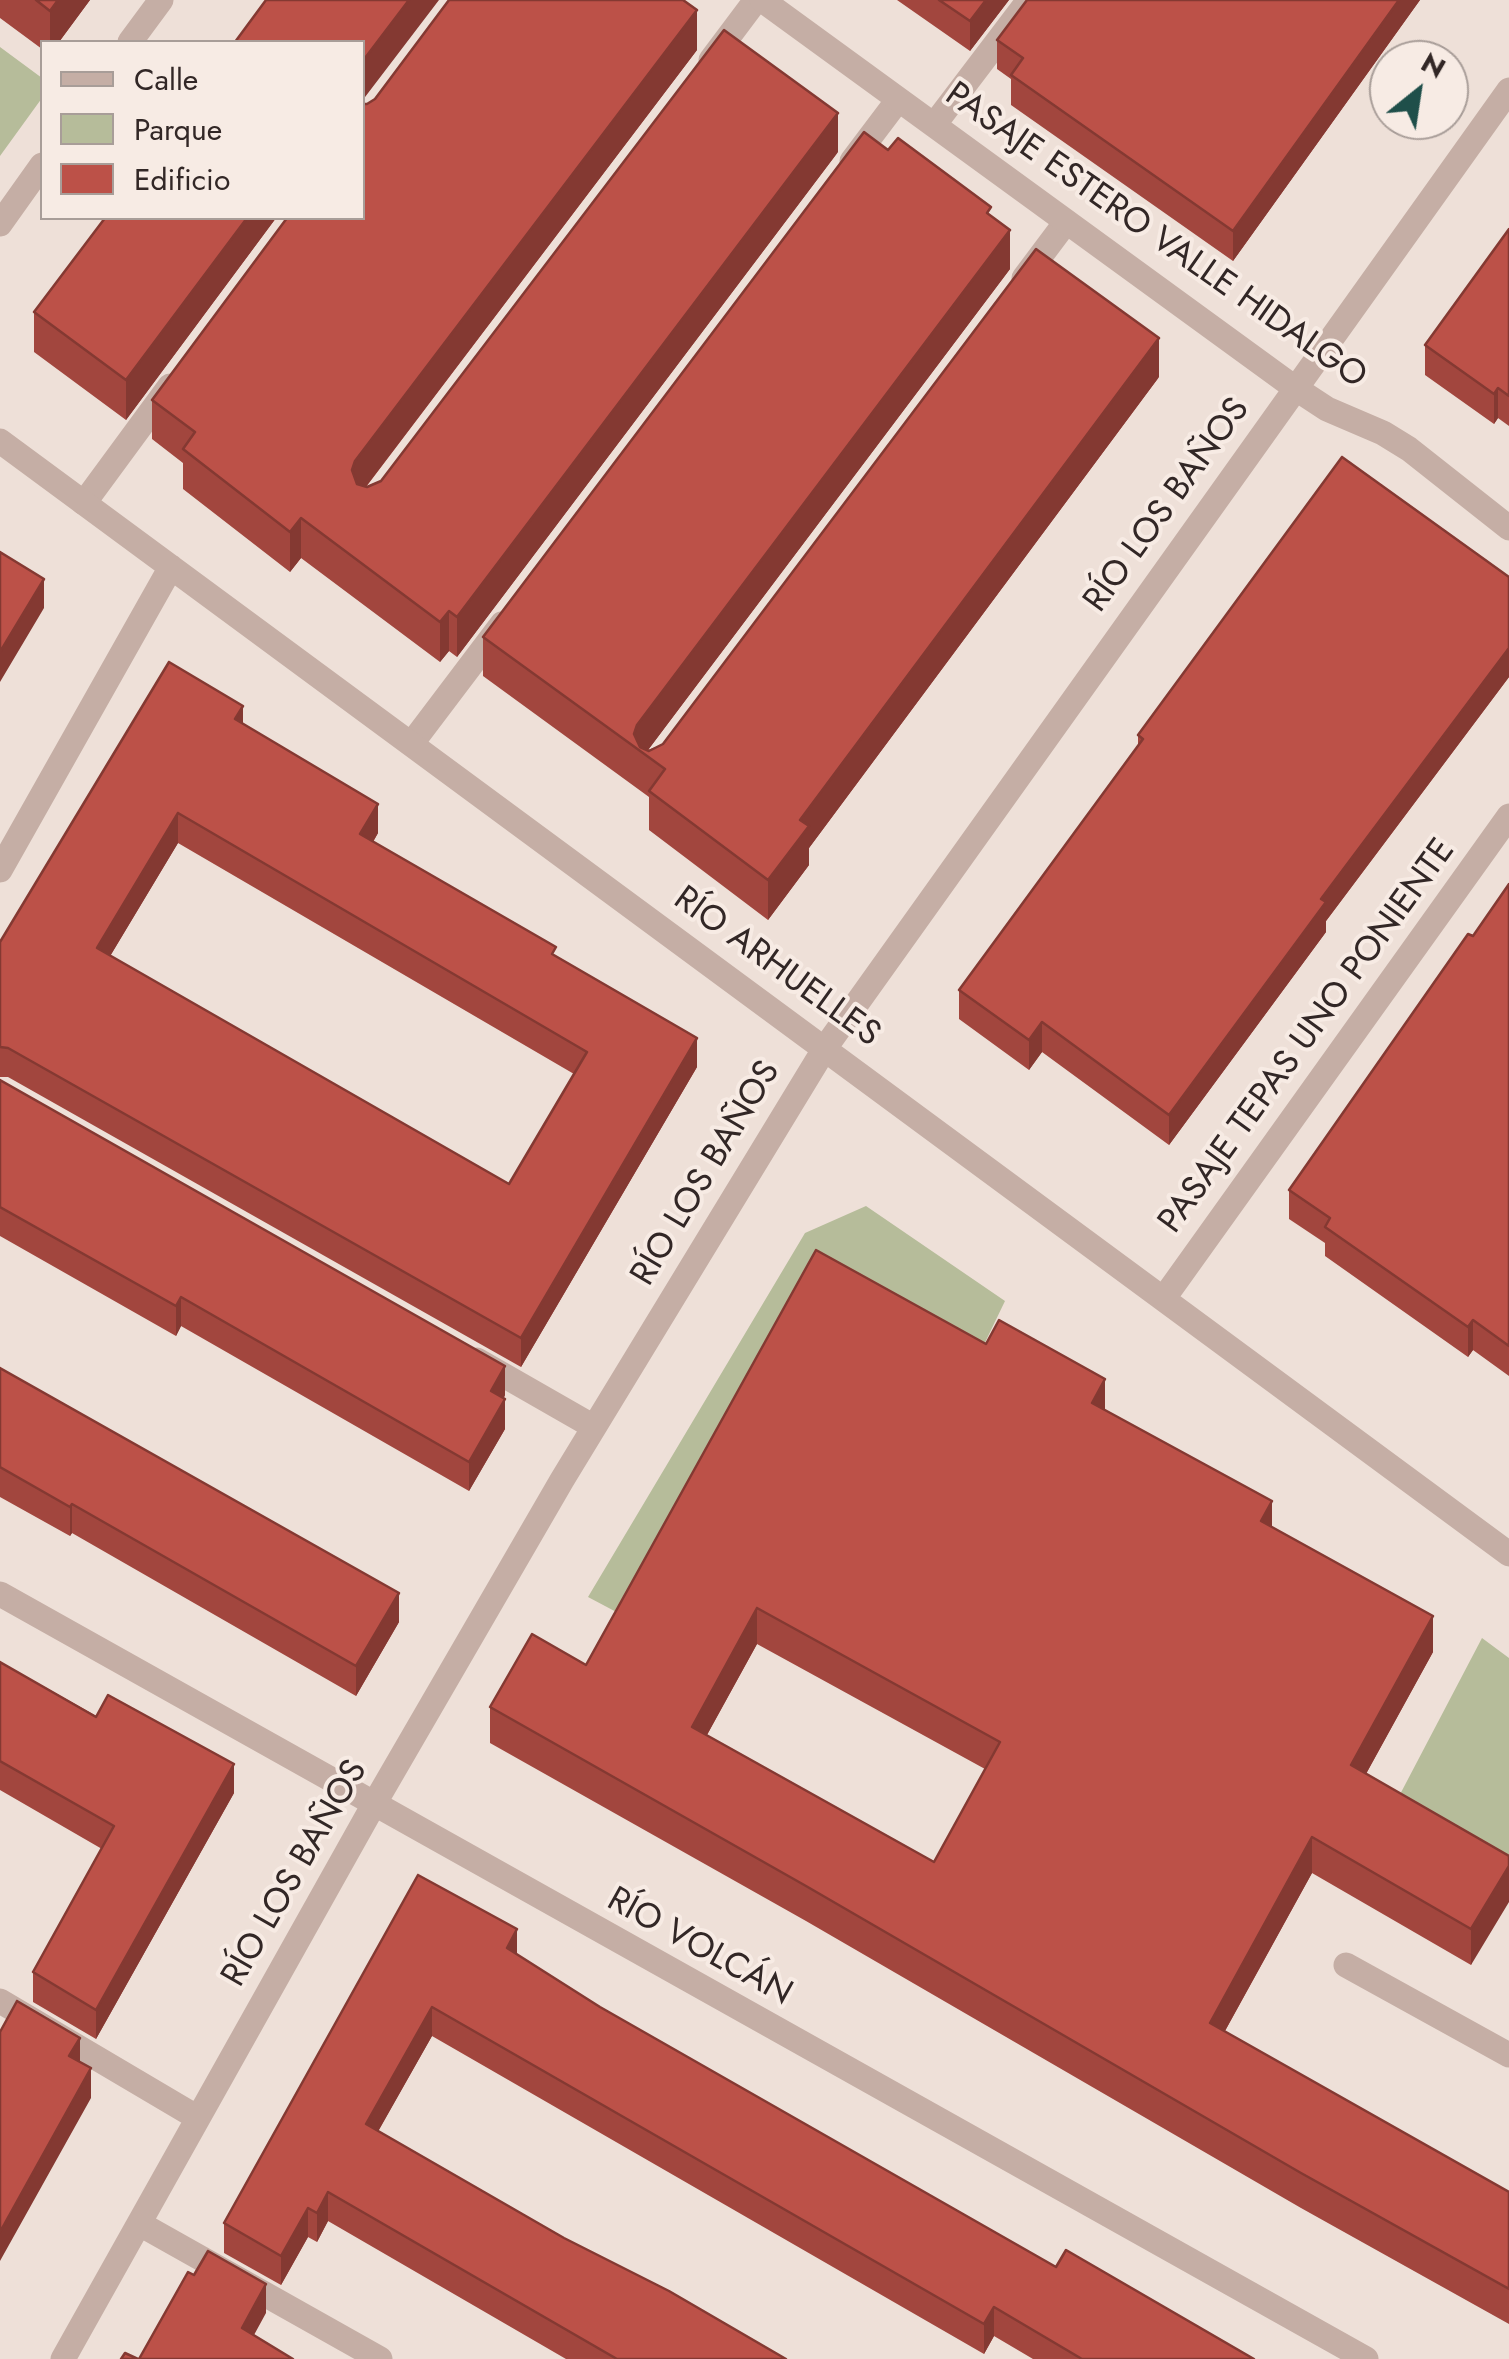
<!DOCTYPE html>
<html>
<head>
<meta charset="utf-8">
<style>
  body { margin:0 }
  #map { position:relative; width:1509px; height:2359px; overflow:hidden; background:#eee0d8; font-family:Jost,sans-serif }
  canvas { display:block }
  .legend { position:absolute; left:40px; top:40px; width:325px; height:180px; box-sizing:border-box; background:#f7ebe4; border:2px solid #a89d98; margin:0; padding:12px 18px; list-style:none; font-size:30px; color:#322726 }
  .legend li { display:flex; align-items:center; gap:20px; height:50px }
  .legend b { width:50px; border:2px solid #a89d98 }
  .north { position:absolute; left:1369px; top:40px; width:100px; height:100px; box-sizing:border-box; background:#f7ebe4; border:2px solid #a89d98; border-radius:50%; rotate:30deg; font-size:28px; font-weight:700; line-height:40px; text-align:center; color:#322726 }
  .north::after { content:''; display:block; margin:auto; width:35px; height:45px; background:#1f4f4a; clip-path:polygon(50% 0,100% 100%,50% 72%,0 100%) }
</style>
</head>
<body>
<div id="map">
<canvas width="1509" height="2359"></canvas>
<ul class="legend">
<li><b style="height:12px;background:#c5aea5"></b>Calle</li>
<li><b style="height:28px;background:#b6bc9a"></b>Parque</li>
<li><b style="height:28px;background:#bc5148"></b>Edificio</li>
</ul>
<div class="north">N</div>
</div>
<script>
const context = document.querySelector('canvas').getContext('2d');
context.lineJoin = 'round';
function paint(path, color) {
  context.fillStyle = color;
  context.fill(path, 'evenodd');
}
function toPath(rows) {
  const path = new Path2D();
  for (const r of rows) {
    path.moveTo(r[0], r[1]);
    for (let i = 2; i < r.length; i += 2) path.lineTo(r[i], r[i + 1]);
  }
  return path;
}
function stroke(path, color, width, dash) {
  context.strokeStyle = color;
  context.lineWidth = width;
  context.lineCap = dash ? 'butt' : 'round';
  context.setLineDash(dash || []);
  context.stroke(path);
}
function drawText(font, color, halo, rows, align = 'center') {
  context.font = font + ' Jost,sans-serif';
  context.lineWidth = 8;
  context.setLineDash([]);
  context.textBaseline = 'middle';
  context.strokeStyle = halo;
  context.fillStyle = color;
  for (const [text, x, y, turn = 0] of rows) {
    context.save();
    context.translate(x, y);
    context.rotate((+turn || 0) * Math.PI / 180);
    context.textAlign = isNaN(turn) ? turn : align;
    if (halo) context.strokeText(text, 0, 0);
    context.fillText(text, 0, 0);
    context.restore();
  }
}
paint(toPath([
  [0,47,42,78,42,98,0,156],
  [866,1206,1005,1301,977,1359,622,1615,588,1597,805,1233],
  [1482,1638,1509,1658,1509,1862,1396,1802]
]), '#b6bc9a');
stroke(toPath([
  [130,42,161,0],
  [711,60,756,0],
  [852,161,898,100],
  [0,224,42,165],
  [1024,278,1066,222],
  [84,503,170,386],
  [412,743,502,624],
  [1346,1965,1509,2055]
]), '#c5aea5', 25);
stroke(toPath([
  [762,0,1295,388,1327,409,1383,433,1409,449,1509,528],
  [934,125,1029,0],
  [0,441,1509,1554],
  [0,870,171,567],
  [1164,1298,1509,816],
  [477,1360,594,1427],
  [0,1594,1366,2359],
  [0,2001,198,2118],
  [140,2224,380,2359],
  [63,2359,373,1806,562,1480,825,1048,1509,90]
]), '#c5aea5', 25);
paint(toPath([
  [0,0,90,0,59,42,42,42,42,49,0,18],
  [897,0,1009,0,970,51],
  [1027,0,1420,0,1233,261,1011,105,1011,79,997,69,997,40],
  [697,50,366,487,381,481,838,152,457,657,449,651,440,662,301,558,290,572,183,489,183,463,152,439,152,400,362,218,367,104],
  [991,216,1010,269,648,750,663,744,1159,377,809,848,809,865,768,920,649,830,649,797,483,676,483,637],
  [276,218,126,420,34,352,34,312],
  [1509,229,1509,426,1498,418,1494,424,1425,375,1425,345],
  [1509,577,1509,677,1326,921,1326,932,1169,1145,1042,1052,1029,1070,959,1019,959,990,1138,746,1138,735],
  [243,724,378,833,373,842,556,957,697,1067,521,1367,8,1077,0,1077,0,942],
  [178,843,574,1074,509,1184,110,956],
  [1509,884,1509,1376,1473,1350,1468,1357,1325,1256,1325,1243,1289,1219,1289,1190,1473,936],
  [0,1080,505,1395,504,1398,505,1429,469,1491,181,1326,176,1336,0,1236],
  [0,1368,399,1622,356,1696,72,1533,70,1536,0,1497],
  [1105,1410,1272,1527,1433,1652,1366,1774,1509,1856,1471,1965,1312,1873,1225,2031,1509,2192,1509,2324,1301,2208,806,1921,490,1743,490,1707,586,1665],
  [757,1644,985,1769,934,1862,707,1735],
  [0,1662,234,1793,96,2039,33,2002,33,1972,102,1849,0,1790],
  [418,1875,517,1954,600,2007,1056,2267,1254,2359,1033,2359,994,2336,984,2354,432,2036,378,2131,564,2238,786,2359,566,2359,328,2221,317,2242,308,2237,281,2285,224,2253,224,2223]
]), '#a2463e');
paint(toPath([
  [58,0,90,0,59,42,50,42,50,11],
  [409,0,439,0,362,101,362,62],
  [986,0,1009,0,970,51,970,21],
  [1399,0,1420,0,1233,261,1233,231],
  [697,10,697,50,355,501,352,470,355,461],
  [838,113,838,152,457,657,457,617],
  [247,218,276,218,126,420,126,380],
  [1010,230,1010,269,645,754,634,746,634,734,637,725],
  [1159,338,1159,377,809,848,809,865,768,920,768,880,800,820],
  [1498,388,1498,418,1494,424,1494,394],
  [301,518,301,558,290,572,290,532],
  [44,579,44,608,0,682,0,652],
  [449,611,449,651,440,662,440,622],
  [1509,648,1509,677,1326,921,1326,932,1169,1145,1169,1115,1321,899],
  [243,706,243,735,235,719],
  [378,804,378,833,360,864,360,834],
  [178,813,178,843,97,978,97,948],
  [1042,1022,1042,1052,1029,1070,1029,1040],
  [697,1038,697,1067,521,1367,521,1338],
  [181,1297,181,1326,176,1336,176,1306],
  [1473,1320,1473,1350,1468,1357,1468,1327],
  [505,1366,505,1395,491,1420,491,1391],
  [1105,1379,1105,1414,1092,1403],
  [505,1399,505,1429,469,1491,469,1462],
  [1272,1501,1272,1537,1261,1521],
  [72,1504,72,1533,70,1536,70,1507],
  [399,1593,399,1622,356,1696,356,1666],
  [757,1608,757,1644,692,1762,692,1727],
  [1433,1616,1433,1652,1351,1801,1351,1765],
  [234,1764,234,1793,96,2039,96,2010],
  [1312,1837,1312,1873,1210,2058,1210,2023],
  [1509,1866,1509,1902,1471,1965,1471,1929],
  [517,1929,517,1958,507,1948],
  [432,2007,432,2036,366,2153,366,2124],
  [80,2038,80,2067,69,2056],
  [91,2068,91,2098,0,2261,0,2232],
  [328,2192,328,2221,317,2242,317,2213],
  [308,2208,308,2237,281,2285,281,2256],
  [266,2284,266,2313,242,2357,242,2328],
  [994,2307,994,2336,984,2354,984,2324]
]), '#843932');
const building = toPath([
  [36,0,58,0,50,11,36,0],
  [266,0,409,0,362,62,362,42,235,42,266,0],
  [449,0,683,0,697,10,355,461,352,470,357,484,367,487,381,481,724,30,838,113,457,617,449,611,440,622,301,518,290,532,183,449,195,432,152,400,287,218,362,218,362,104,367,104,375,99,449,0],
  [939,0,986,0,970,21,939,0],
  [1027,0,1399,0,1233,231,1011,75,1023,58,997,40,1027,0],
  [864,132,888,150,898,138,991,207,987,213,1010,230,637,725,634,734,640,747,649,751,663,744,1036,249,1159,338,800,820,809,826,768,880,649,791,665,769,483,637,864,132],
  [105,218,247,218,126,380,34,312,105,218],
  [1509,229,1509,396,1498,388,1494,394,1425,345,1509,229],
  [1342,457,1509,577,1509,648,1321,899,1326,902,1169,1115,1042,1022,1029,1040,959,990,1143,739,1138,735,1342,457],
  [0,552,44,579,0,652,0,552],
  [169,662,243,706,235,719,378,804,360,834,556,947,552,954,697,1038,521,1338,8,1048,0,1047,0,942,169,662],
  [178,813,587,1052,509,1184,97,948,178,813],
  [1509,884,1509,1346,1473,1320,1468,1327,1325,1227,1330,1218,1289,1190,1468,934,1473,936,1509,884],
  [0,1080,505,1366,491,1391,505,1399,469,1462,181,1297,176,1306,0,1207,0,1080],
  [816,1250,986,1344,999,1320,1105,1379,1092,1403,1272,1501,1261,1521,1433,1616,1351,1765,1509,1856,1509,1866,1471,1929,1312,1837,1210,2023,1509,2192,1509,2289,1301,2173,806,1886,490,1707,532,1634,586,1665,816,1250],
  [757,1608,1000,1742,934,1862,692,1727,757,1608],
  [0,1368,399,1593,356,1666,72,1504,70,1507,0,1467,0,1368],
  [0,1662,96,1717,108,1695,234,1764,96,2010,33,1972,114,1826,0,1761,0,1662],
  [418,1875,517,1929,507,1948,600,2007,1056,2267,1066,2250,1254,2359,1082,2359,994,2307,984,2324,432,2007,366,2124,564,2238,669,2291,786,2359,617,2359,328,2192,317,2213,308,2208,281,2256,224,2223,418,1875],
  [17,2001,80,2038,69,2056,91,2068,0,2232,0,2032,17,2001],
  [208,2251,266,2284,242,2328,293,2359,139,2359,188,2272,194,2275,208,2251],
  [125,2353,138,2359,121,2359,125,2353]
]);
paint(building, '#bc5148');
stroke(building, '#843932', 2.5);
drawText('35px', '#322726', '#f7ebe4', [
  ["PASAJE ESTERO VALLE HIDALGO",1155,237,35],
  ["RÍO LOS BAÑOS",1168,506,-54],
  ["RÍO ARHUELLES",776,968,36],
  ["PASAJE TEPAS UNO PONIENTE",1308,1037,-54],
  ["RÍO LOS BAÑOS",707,1174,-59],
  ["RÍO LOS BAÑOS",296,1874,-60],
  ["RÍO VOLCÁN",699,1948,29]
]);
</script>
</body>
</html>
